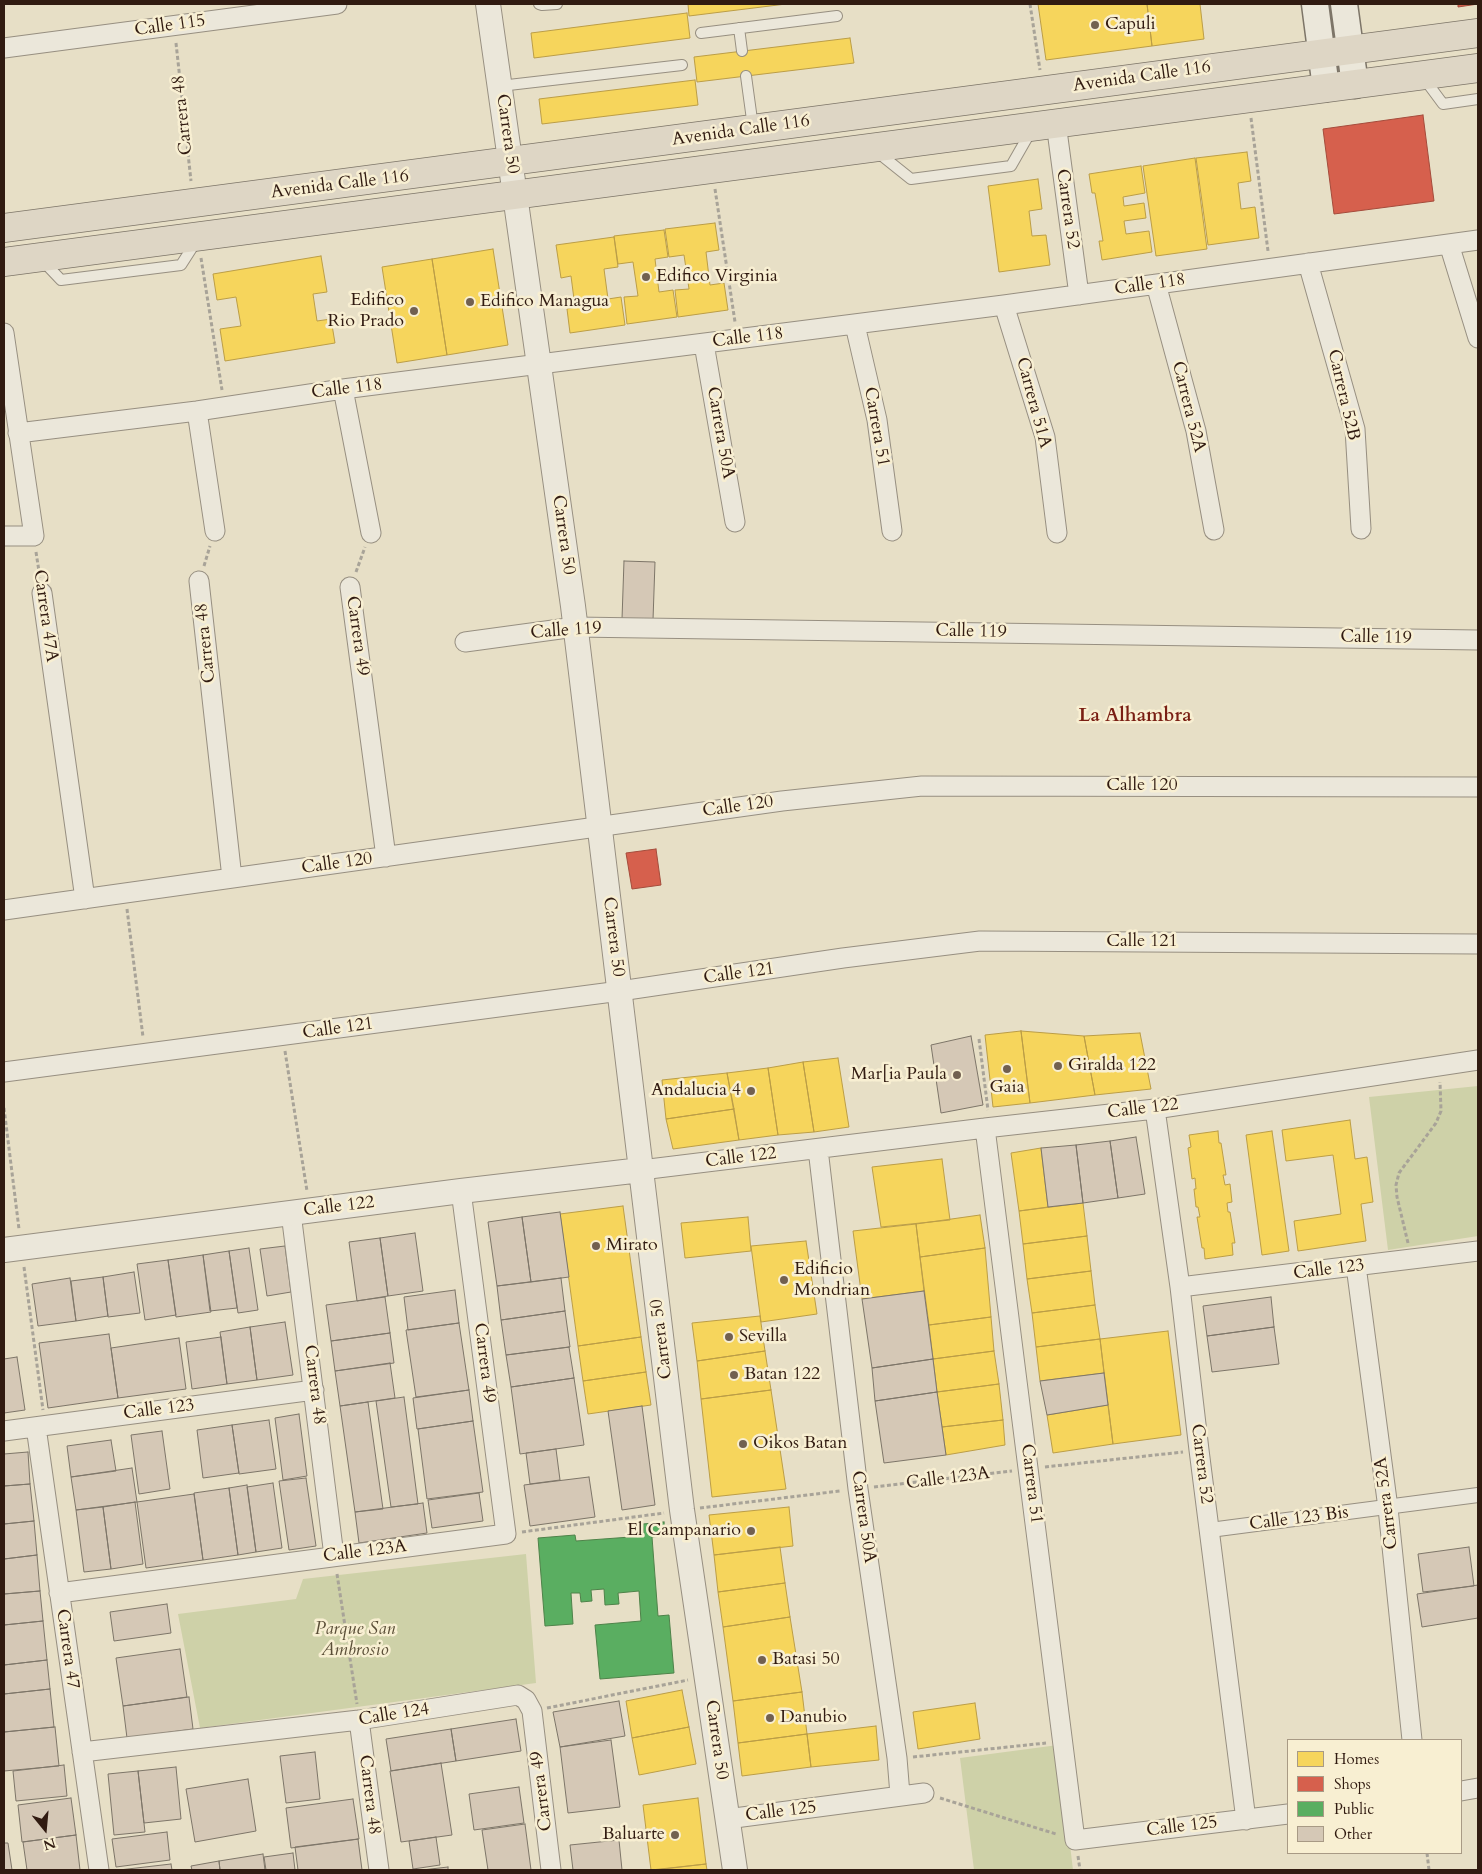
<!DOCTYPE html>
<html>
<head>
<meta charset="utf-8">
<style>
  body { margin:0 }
  #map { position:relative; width:1482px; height:1874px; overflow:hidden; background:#e7dfc6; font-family:Cardo,serif }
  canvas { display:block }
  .frame { position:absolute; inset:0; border:5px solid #311b11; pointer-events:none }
  .legend { position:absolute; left:1287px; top:1739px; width:175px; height:115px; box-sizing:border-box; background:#f8efd2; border:1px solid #a89a85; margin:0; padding:6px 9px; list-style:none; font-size:15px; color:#311b11 }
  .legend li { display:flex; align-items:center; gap:10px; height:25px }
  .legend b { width:25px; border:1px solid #a89a85 }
  .north { position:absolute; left:20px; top:1804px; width:50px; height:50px; -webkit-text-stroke:4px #f8efd2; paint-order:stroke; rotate:163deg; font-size:14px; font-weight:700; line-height:20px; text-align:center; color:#311b11 }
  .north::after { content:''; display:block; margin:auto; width:18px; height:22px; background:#311b11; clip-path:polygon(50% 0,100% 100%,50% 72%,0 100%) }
</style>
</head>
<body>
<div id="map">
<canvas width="1482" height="1874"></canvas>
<div class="frame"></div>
<ul class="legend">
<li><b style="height:14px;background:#f6d55c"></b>Homes</li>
<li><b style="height:14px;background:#d6604d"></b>Shops</li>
<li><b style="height:14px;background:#5aae61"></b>Public</li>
<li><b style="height:14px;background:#d5c8b6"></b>Other</li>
</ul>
<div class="north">N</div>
</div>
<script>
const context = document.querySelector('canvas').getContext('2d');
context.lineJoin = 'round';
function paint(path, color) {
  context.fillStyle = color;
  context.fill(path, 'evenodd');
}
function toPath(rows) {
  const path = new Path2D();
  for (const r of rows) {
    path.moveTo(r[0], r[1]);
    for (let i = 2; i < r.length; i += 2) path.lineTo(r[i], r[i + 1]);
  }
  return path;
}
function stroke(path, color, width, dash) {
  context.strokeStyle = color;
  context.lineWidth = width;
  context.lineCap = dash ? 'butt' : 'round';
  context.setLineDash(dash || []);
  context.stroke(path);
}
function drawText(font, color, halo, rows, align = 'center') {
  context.font = font + ' Cardo,serif';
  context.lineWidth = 5;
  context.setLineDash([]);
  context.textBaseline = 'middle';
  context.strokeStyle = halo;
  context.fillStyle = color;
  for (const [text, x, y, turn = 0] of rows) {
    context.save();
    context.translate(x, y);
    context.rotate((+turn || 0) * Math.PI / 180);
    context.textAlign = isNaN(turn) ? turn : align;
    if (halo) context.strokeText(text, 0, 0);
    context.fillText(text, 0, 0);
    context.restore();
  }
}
paint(toPath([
  [1478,1086,1478,1236,1388,1250,1369,1097],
  [526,1554,536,1683,200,1728,178,1614,296,1599,303,1579],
  [1058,1745,1073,1870,974,1870,960,1758]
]), '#ced1a8');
const homes = toPath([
  [688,4,786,4,689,16,688,4],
  [1038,4,1147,4,1152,46,1046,60,1038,4],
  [1147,4,1200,4,1204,39,1152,46,1147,4],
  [687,13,690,38,534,58,531,33,687,13],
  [850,38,854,63,697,82,694,57,850,38],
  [695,80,698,105,542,124,539,99,695,80],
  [1247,152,1251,181,1238,183,1241,209,1255,207,1259,238,1208,245,1196,158,1247,152],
  [1195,158,1207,249,1156,256,1143,166,1195,158],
  [1141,166,1145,193,1123,197,1124,206,1144,203,1146,218,1124,221,1126,234,1149,231,1152,252,1102,260,1099,241,1103,241,1095,193,1092,193,1089,174,1141,166],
  [1038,179,1042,209,1029,211,1032,236,1046,235,1050,265,999,272,988,186,1038,179],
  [715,223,719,250,706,252,710,285,724,283,728,310,678,317,675,290,689,289,684,255,669,257,665,229,715,223],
  [664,230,668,257,655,259,659,292,673,290,677,317,627,324,624,297,638,296,633,262,618,264,614,236,664,230],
  [614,237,618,267,604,269,608,299,621,297,625,325,570,333,567,309,575,307,571,276,561,278,556,245,614,237],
  [493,249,508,345,447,355,432,259,493,249],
  [321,256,327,292,313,294,317,321,331,319,335,343,225,361,220,329,241,326,236,297,217,300,213,274,321,256],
  [432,259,447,355,397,363,382,267,432,259],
  [1021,1031,1084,1036,1095,1095,1030,1103,1021,1031],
  [1021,1031,1030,1103,993,1107,985,1035,1021,1031],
  [1140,1033,1151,1089,1095,1095,1084,1036,1140,1033],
  [838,1058,849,1127,814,1132,803,1062,838,1058],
  [803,1062,814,1132,778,1135,768,1068,803,1062],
  [768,1068,778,1135,739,1140,727,1073,768,1068],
  [727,1073,734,1109,666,1119,662,1080,727,1073],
  [734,1109,739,1140,673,1149,666,1119,734,1109],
  [1350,1120,1355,1159,1367,1157,1373,1202,1361,1204,1366,1241,1298,1251,1294,1221,1341,1214,1333,1155,1286,1161,1282,1130,1350,1120],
  [1218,1131,1219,1143,1221,1143,1226,1175,1223,1175,1225,1185,1230,1184,1232,1202,1227,1203,1228,1212,1230,1212,1235,1243,1232,1243,1233,1255,1205,1259,1204,1248,1202,1248,1197,1217,1200,1217,1198,1207,1196,1207,1194,1189,1196,1189,1195,1178,1192,1179,1188,1148,1191,1147,1189,1135,1218,1131],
  [1272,1131,1289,1251,1262,1255,1246,1135,1272,1131],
  [1041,1148,1048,1207,1019,1211,1011,1153,1041,1148],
  [942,1159,950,1220,881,1227,872,1167,942,1159],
  [1083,1203,1087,1236,1023,1244,1019,1211,1083,1203],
  [623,1206,641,1337,578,1346,560,1214,623,1206],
  [980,1215,985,1248,920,1257,916,1224,980,1215],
  [748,1217,751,1251,685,1258,681,1223,748,1217],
  [916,1224,924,1291,862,1299,853,1231,916,1224],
  [1087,1236,1091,1271,1027,1279,1023,1244,1087,1236],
  [806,1241,817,1314,761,1322,751,1246,806,1241],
  [985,1248,991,1317,929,1325,920,1257,985,1248],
  [1091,1271,1095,1305,1032,1313,1027,1279,1091,1271],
  [1095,1305,1100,1339,1036,1347,1032,1313,1095,1305],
  [760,1316,765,1351,697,1361,692,1323,760,1316],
  [991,1317,994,1351,933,1359,929,1325,991,1317],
  [1168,1331,1181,1435,1113,1444,1100,1339,1168,1331],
  [641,1337,646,1372,583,1381,578,1346,641,1337],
  [1100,1339,1104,1373,1040,1381,1036,1347,1100,1339],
  [765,1351,771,1390,701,1399,697,1361,765,1351],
  [994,1351,999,1384,937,1392,933,1359,994,1351],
  [646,1372,651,1405,588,1414,583,1381,646,1372],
  [999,1384,1003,1420,942,1427,937,1392,999,1384],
  [771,1390,786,1489,712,1497,701,1399,771,1390],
  [1108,1405,1113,1444,1053,1453,1047,1415,1108,1405],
  [1003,1420,1005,1445,946,1455,942,1427,1003,1420],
  [789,1507,793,1546,714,1555,709,1515,789,1507],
  [780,1547,785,1583,718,1592,714,1555,780,1547],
  [785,1583,790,1617,723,1627,718,1592,785,1583],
  [790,1617,802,1692,733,1701,723,1627,790,1617],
  [682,1690,689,1727,632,1738,626,1701,682,1690],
  [802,1692,807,1734,738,1743,733,1701,802,1692],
  [975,1703,980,1739,918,1749,913,1712,975,1703],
  [876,1726,879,1760,811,1767,807,1734,876,1726],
  [689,1727,696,1764,639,1775,632,1738,689,1727],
  [807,1734,811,1767,742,1776,738,1743,807,1734],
  [698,1798,706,1864,651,1870,643,1805,698,1798],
  [706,1864,707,1870,655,1870,706,1864]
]);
paint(homes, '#f6d55c');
stroke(homes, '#bb9d46', 1);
const shops = toPath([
  [1458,4,1478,4,1458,7,1458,4],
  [1423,115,1434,201,1334,214,1323,129,1423,115],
  [656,849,661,885,632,889,626,853,656,849]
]);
paint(shops, '#d6604d');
stroke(shops, '#a44b3b', 1);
const public = toPath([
  [664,1522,665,1536,652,1537,658,1616,669,1615,674,1673,600,1679,595,1625,641,1621,639,1591,618,1593,619,1604,605,1605,604,1589,591,1590,592,1601,581,1602,580,1593,571,1593,573,1624,545,1626,538,1538,575,1535,576,1541,644,1536,643,1524,664,1522]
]);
paint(public, '#5aae61');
stroke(public, '#4e8249', 1);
const building = toPath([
  [624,561,655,562,653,620,622,619,624,561],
  [971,1036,983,1105,941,1113,931,1045,971,1036],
  [1136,1137,1145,1194,1118,1198,1110,1141,1136,1137],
  [1110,1141,1118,1198,1083,1203,1076,1145,1110,1141],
  [1076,1145,1083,1203,1048,1207,1041,1148,1076,1145],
  [560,1212,569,1277,531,1282,522,1217,560,1212],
  [522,1217,531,1282,497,1286,488,1222,522,1217],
  [415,1233,423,1291,388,1296,380,1238,415,1233],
  [380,1238,388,1296,357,1301,349,1242,380,1238],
  [285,1246,291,1292,267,1296,260,1249,285,1246],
  [249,1248,258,1310,238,1313,229,1251,249,1248],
  [229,1251,237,1308,210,1311,203,1255,229,1251],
  [203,1255,211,1312,176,1317,168,1260,203,1255],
  [168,1260,176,1315,145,1320,137,1264,168,1260],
  [134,1272,140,1313,108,1317,103,1277,134,1272],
  [103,1277,108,1316,76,1321,71,1281,103,1277],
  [70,1278,76,1321,38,1326,32,1284,70,1278],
  [561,1278,565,1311,501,1320,497,1286,561,1278],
  [455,1290,459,1323,408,1330,404,1297,455,1290],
  [924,1291,933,1359,872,1368,862,1299,924,1291],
  [385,1297,390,1333,331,1341,326,1305,385,1297],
  [1271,1297,1274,1327,1207,1336,1203,1306,1271,1297],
  [565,1311,570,1347,506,1355,501,1320,565,1311],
  [285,1322,293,1375,257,1380,250,1327,285,1322],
  [459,1323,469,1390,416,1397,406,1330,459,1323],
  [250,1327,257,1380,227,1384,220,1332,250,1327],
  [1274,1327,1279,1364,1212,1372,1207,1336,1274,1327],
  [390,1333,394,1363,335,1371,331,1341,390,1333],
  [109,1334,118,1398,48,1408,39,1343,109,1334],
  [221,1337,227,1384,192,1389,186,1342,221,1337],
  [179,1338,186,1389,118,1398,111,1348,179,1338],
  [569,1347,574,1378,511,1387,506,1355,569,1347],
  [17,1357,25,1410,4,1413,4,1359,17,1357],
  [933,1359,937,1392,875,1401,872,1368,933,1359],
  [390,1363,395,1398,340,1406,335,1371,390,1363],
  [1104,1373,1108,1405,1047,1415,1040,1381,1104,1373],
  [574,1378,584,1445,520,1454,511,1387,574,1378],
  [469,1390,473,1421,417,1429,413,1398,469,1390],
  [937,1392,946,1455,884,1463,875,1401,937,1392],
  [404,1397,418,1504,391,1507,376,1401,404,1397],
  [368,1402,383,1509,355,1512,340,1406,368,1402],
  [642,1406,655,1505,622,1510,608,1411,642,1406],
  [299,1414,307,1476,283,1480,275,1418,299,1414],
  [269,1420,276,1469,239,1474,232,1425,269,1420],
  [473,1421,483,1492,427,1499,418,1429,473,1421],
  [232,1425,239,1473,203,1478,197,1430,232,1425],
  [162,1431,170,1489,139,1494,131,1435,162,1431],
  [111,1440,116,1471,71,1477,67,1446,111,1440],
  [556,1449,560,1480,530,1484,526,1453,556,1449],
  [28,1452,30,1484,4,1486,4,1454,28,1452],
  [132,1468,137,1502,76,1510,71,1477,132,1468],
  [589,1477,595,1517,530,1526,524,1485,589,1477],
  [306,1478,316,1546,289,1550,279,1481,306,1478],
  [273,1483,282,1548,256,1552,247,1487,273,1483],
  [30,1484,34,1521,4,1524,4,1486,30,1484],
  [247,1485,256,1552,238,1555,229,1488,247,1485],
  [229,1488,238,1555,203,1560,194,1493,229,1488],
  [479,1493,483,1521,432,1528,428,1500,479,1493],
  [194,1494,203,1560,146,1568,137,1502,194,1494],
  [135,1502,143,1564,111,1569,103,1507,135,1502],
  [423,1503,427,1533,359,1543,355,1512,423,1503],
  [103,1507,111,1569,84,1572,76,1510,103,1507],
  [34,1521,37,1555,4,1559,4,1524,34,1521],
  [1469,1547,1474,1586,1423,1592,1418,1554,1469,1547],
  [37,1555,40,1591,4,1594,4,1559,37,1555],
  [1478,1585,1478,1618,1422,1627,1417,1594,1478,1585],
  [40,1591,43,1621,4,1625,4,1594,40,1591],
  [167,1604,171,1633,114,1641,110,1612,167,1604],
  [43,1621,47,1660,4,1665,4,1625,43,1621],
  [180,1649,187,1697,123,1706,116,1658,180,1649],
  [47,1660,50,1689,4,1694,4,1665,47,1660],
  [50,1689,54,1727,4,1732,4,1694,50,1689],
  [189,1697,193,1729,127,1738,123,1706,189,1697],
  [619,1701,625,1736,560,1747,553,1712,619,1701],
  [516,1719,521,1751,456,1761,451,1729,516,1719],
  [55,1727,59,1766,4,1771,4,1732,55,1727],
  [451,1729,456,1761,391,1771,386,1739,451,1729],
  [611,1740,620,1807,568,1813,560,1747,611,1740],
  [315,1752,320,1799,286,1803,280,1756,315,1752],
  [441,1763,452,1835,401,1842,390,1771,441,1763],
  [64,1765,67,1796,16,1801,13,1771,64,1765],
  [176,1767,181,1819,144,1823,138,1771,176,1767],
  [138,1771,145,1832,114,1835,108,1774,138,1771],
  [248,1779,256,1831,195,1842,186,1789,248,1779],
  [519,1787,524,1823,474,1830,469,1794,519,1787],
  [71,1798,76,1835,22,1842,18,1805,71,1798],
  [353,1799,359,1839,291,1848,286,1808,353,1799],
  [525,1824,531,1870,488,1870,482,1830,525,1824],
  [167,1832,170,1860,116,1867,112,1839,167,1832],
  [76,1835,80,1870,27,1870,23,1842,76,1835],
  [436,1837,440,1865,413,1869,409,1841,436,1837],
  [358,1839,362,1870,298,1870,295,1847,358,1839],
  [619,1840,622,1870,573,1870,570,1845,619,1840],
  [4,1843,8,1843,12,1870,4,1870,4,1843],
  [293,1853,295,1870,266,1870,264,1857,293,1853],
  [263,1854,265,1870,220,1870,219,1861,263,1854],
  [219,1861,220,1870,192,1870,191,1866,219,1861],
  [171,1864,172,1870,119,1870,171,1864],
  [448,1867,448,1870,422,1870,448,1867]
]);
paint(building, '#d5c8b6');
stroke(building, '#7d7568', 1);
const service = toPath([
  [539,4,542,5,557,4],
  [739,28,742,51],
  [701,33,837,16],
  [746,76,753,127],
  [1423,77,1443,104,1478,99],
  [500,86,682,65],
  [876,151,911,179,1011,166,1031,131],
  [42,260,61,280,181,265,197,240]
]);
const pedestrian = toPath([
  [1210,1530,1478,1495]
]);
const minor = toPath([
  [4,48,337,4],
  [1056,123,1079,295],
  [1449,244,1478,338],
  [1308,263,1355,429,1361,529],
  [1156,284,1196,431,1214,530],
  [1004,305,1045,437,1057,533],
  [855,325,877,420,892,531],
  [4,333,34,536,4,536],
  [704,344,735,522],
  [343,389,371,533],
  [197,411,215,531],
  [18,433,197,411,343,389,1004,305,1478,240],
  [199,581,232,878],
  [350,587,386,857],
  [42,593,85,899],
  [465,642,575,627,1478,640],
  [4,910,782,801,922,786,1478,787],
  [4,1072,620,991,843,958,980,941,1478,944],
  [1155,1109,1180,1287,1199,1450,1246,1820],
  [985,1128,1075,1840,1288,1814],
  [818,1149,858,1489,897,1758,900,1795],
  [641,1170,985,1128,1155,1109,1478,1060],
  [291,1213,334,1556],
  [1356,1266,1388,1508,1412,1740],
  [1180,1287,1478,1251],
  [36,1427,99,1870],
  [4,1431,314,1390],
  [59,1593,506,1534,461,1191],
  [359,1720,379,1870],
  [82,1752,359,1720,518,1695,526,1700,532,1711,551,1870],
  [1461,1791,1478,1788],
  [727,1819,924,1793]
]);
const tertiary = toPath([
  [488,4,573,606,682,1510,735,1870],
  [4,1250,461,1191,641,1170]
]);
const secondary = toPath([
  [1315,4,1326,88],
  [1344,4,1355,85]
]);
const primary = toPath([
  [4,228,1478,33],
  [4,262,1478,68]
]);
stroke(service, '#978f81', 12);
stroke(pedestrian, '#978f81', 16);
stroke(minor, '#978f81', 21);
stroke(tertiary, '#978f81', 26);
stroke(secondary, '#7d7568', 29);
stroke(primary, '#7d7568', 30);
stroke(toPath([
  [1030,4,1040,70],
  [176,43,191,181],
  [1251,118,1268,251],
  [715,189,735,322],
  [201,258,222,390],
  [36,552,40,578],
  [204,566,210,546],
  [356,572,365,547],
  [127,909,143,1037],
  [979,1039,988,1110],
  [285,1051,307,1191],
  [4,1108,19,1229],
  [1408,1243,1397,1197,1396,1185,1399,1173,1436,1123,1441,1111,1440,1082],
  [24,1267,43,1410],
  [1045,1467,1183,1452],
  [874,1487,1012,1471],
  [700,1508,840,1491],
  [522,1532,664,1513],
  [337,1574,357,1704],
  [547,1708,688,1680],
  [913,1757,1046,1743],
  [940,1798,1056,1834],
  [1427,1853,1429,1870],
  [1078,1856,1080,1870]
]), '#a8a398', 3, [4, 2.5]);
stroke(service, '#ebe7da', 10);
stroke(pedestrian, '#ebe7da', 14);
stroke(minor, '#ebe7da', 19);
stroke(tertiary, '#ebe7da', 24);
stroke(secondary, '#ebe7da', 26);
stroke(primary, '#ded6c5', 28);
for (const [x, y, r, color] of [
  [1095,25,5,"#716050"],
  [646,277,5,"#716050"],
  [470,302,5,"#716050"],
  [414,311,5,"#716050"],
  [1058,1066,5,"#716050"],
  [1007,1069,5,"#716050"],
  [957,1075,5,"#716050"],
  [751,1091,5,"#716050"],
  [596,1246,5,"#716050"],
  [784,1280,5,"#716050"],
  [729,1337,5,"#716050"],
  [734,1375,5,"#716050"],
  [743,1444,5,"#716050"],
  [751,1531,5,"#716050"],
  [762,1660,5,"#716050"],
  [770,1718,5,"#716050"],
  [675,1835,5,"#716050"]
]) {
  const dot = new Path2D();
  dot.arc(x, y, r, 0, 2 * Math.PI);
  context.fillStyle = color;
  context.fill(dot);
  stroke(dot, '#f8efd2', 2);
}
drawText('18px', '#311b11', '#f8efd2', [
  ["Capuli",1105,25],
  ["Edifico Virginia",656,277],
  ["Edifico",404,301,"right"],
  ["Rio Prado",404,322,"right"],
  ["Edifico Managua",480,302],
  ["Giralda 122",1068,1066],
  ["Mar[ia Paula",947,1075,"right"],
  ["Gaia",1007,1088,"center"],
  ["Andalucia 4",741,1091,"right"],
  ["Mirato",606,1246],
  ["Edificio",794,1270],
  ["Mondrian",794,1291],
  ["Sevilla",739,1337],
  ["Batan 122",744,1375],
  ["Oikos Batan",753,1444],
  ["El Campanario",741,1531,"right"],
  ["Batasi 50",772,1660],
  ["Danubio",780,1718],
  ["Baluarte",665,1835,"right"]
], 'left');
drawText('18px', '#311b11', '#f8efd2', [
  ["Calle 115",170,26,-8],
  ["Avenida Calle 116",1142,77,-8],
  ["Carrera 48",183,115,-96],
  ["Avenida Calle 116",741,131,-8],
  ["Carrera 50",507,134,82],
  ["Avenida Calle 116",340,185,-7],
  ["Carrera 52",1067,209,82],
  ["Calle 118",1150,285,-8],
  ["Calle 118",748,338,-7],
  ["Calle 118",347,389,-7],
  ["Carrera 52B",1343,395,77],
  ["Carrera 51A",1033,403,75],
  ["Carrera 52A",1188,407,76],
  ["Carrera 51",876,427,80],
  ["Carrera 50A",720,433,80],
  ["Carrera 50",563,535,82],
  ["Carrera 47A",45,616,82],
  ["Calle 119",566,631,-4],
  ["Calle 119",971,632,1],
  ["Carrera 49",357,636,82],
  ["Calle 119",1376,638,1],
  ["Carrera 48",206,643,-96],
  ["Calle 120",1142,786],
  ["Calle 120",738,807,-8],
  ["Calle 120",337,864,-8],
  ["Carrera 50",613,937,83],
  ["Calle 121",1142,942],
  ["Calle 121",739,974,-8],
  ["Calle 121",338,1029,-8],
  ["Calle 122",1143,1109,-7],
  ["Calle 122",741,1158,-7],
  ["Calle 122",339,1207,-7],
  ["Calle 123",1329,1270,-7],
  ["Carrera 50",662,1339,-97],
  ["Carrera 49",484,1363,83],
  ["Carrera 48",314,1385,83],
  ["Calle 123",159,1410,-7],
  ["Carrera 52",1201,1464,83],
  ["Calle 123A",948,1479,-7],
  ["Carrera 51",1031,1484,83],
  ["Carrera 52A",1387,1503,-97],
  ["Carrera 50A",863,1517,82],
  ["Calle 123 Bis",1299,1519,-7],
  ["Calle 123A",365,1552,-7],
  ["Carrera 47",67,1649,82],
  ["Calle 124",394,1715,-9],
  ["Carrera 50",716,1740,82],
  ["Carrera 49",542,1791,-97],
  ["Carrera 48",369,1795,83],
  ["Calle 125",781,1812,-7],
  ["Calle 125",1182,1827,-7]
]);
drawText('italic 18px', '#5a4e37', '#f8efd2', [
  ["Parque San",355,1630],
  ["Ambrosio",355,1651]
]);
drawText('bold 19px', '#7a1f14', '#f8efd2', [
  ["La Alhambra",1135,717]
]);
</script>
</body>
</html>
